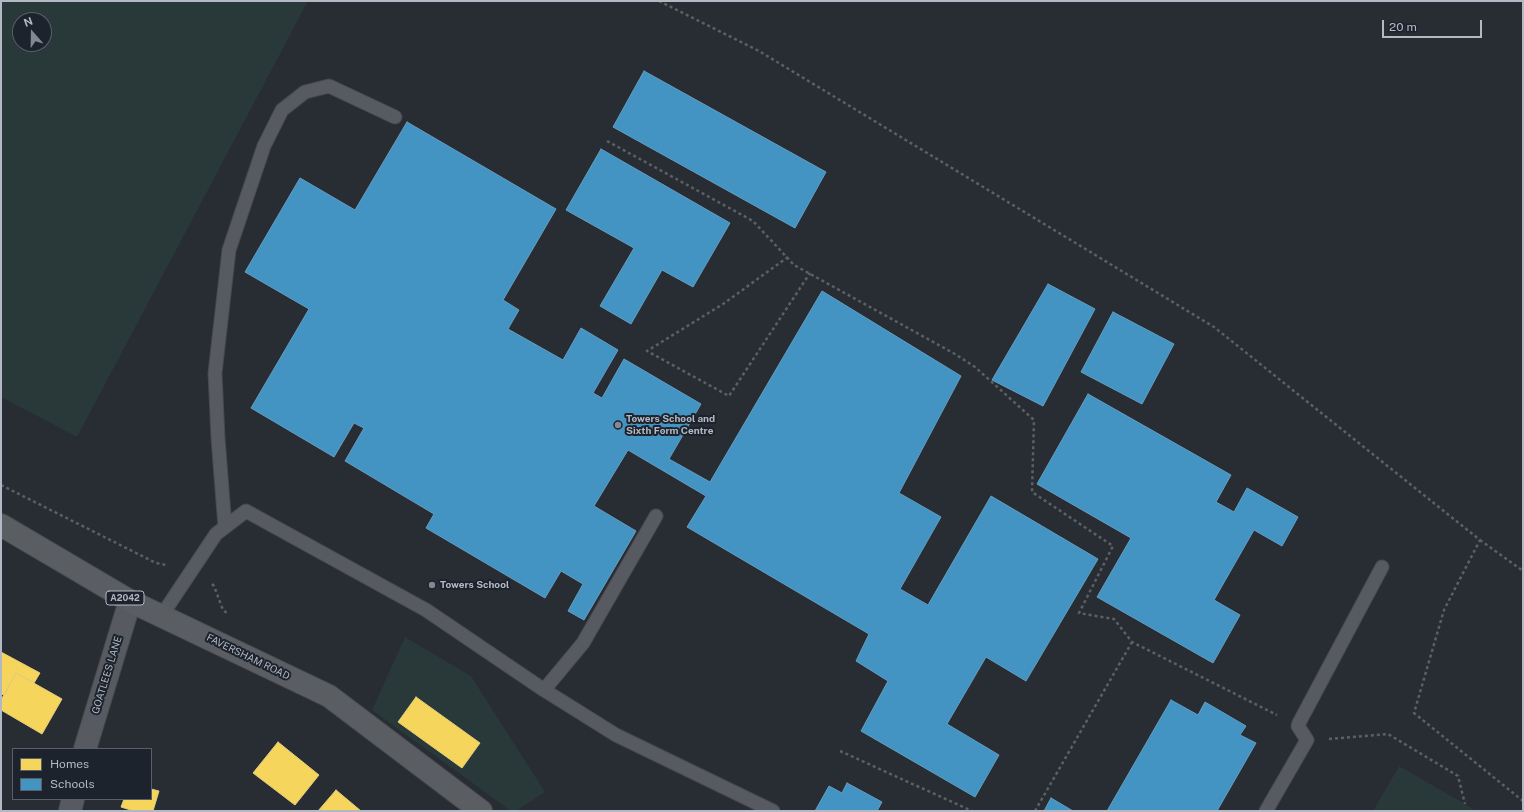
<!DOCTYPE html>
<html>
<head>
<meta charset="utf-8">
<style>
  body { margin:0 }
  #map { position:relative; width:1524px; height:812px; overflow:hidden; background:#282d33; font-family:"Public Sans",sans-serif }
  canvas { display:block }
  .frame { position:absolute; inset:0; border:2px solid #b2b9c4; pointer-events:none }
  .legend { position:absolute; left:12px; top:748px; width:140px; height:52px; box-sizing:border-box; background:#1d232c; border:1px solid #595f69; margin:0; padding:5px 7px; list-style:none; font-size:12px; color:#b2b9c4 }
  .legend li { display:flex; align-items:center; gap:8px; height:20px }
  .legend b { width:20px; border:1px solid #595f69 }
  .north { position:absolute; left:12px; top:12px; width:40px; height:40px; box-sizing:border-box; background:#1d232c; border:1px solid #595f69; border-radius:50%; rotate:340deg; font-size:11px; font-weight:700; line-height:16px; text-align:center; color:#b2b9c4 }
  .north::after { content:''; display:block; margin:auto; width:14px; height:18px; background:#828891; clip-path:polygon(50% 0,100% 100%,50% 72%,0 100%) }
  .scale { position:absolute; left:1382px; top:20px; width:100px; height:18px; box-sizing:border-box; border:2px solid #b2b9c4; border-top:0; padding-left:5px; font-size:12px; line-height:14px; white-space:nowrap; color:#b2b9c4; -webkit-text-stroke:3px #1d232c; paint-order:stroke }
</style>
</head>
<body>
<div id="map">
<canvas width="1524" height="812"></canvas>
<div class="frame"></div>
<ul class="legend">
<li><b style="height:11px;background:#f6d55c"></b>Homes</li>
<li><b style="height:11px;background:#4393c3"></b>Schools</li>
</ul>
<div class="north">N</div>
<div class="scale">20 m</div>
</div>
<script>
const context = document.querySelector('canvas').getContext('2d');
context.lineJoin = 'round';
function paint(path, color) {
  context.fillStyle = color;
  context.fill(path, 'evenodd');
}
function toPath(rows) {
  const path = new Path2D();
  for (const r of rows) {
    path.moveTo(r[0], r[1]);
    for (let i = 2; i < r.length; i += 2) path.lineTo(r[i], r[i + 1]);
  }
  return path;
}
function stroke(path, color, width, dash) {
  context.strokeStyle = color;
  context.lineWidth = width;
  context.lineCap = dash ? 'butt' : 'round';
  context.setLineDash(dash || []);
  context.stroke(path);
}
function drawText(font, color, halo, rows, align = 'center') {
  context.font = font + ' "Public Sans",sans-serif';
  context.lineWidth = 4;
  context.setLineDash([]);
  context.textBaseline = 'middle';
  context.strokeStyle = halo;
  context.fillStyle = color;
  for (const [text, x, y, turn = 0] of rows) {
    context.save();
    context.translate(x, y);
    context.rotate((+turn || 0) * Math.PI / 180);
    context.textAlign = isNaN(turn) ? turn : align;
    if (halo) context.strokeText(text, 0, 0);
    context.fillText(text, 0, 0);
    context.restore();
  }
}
paint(toPath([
  [1,1,308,1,77,437,1,397],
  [20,20,44,20,44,44,20,44],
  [405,637,471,676,545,792,516,811,511,811,372,710],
  [416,698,480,743,462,767,398,722],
  [1399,766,1465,804,1476,811,1373,811]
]), '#293839');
const homes = toPath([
  [1,652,40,673,34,683,16,673,4,695,1,694,1,652],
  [16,673,62,699,42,734,1,710,1,700,16,673],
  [416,697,480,743,462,768,398,722,416,697],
  [278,742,319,775,295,805,253,773,278,742],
  [151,789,159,791,153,811,134,811,121,807,124,799,151,799,151,789],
  [336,790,361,811,318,811,336,790]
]);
paint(homes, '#f6d55c');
stroke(homes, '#e2cd7b', 1);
const schools = toPath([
  [644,71,826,172,795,228,613,127,644,71],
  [407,122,556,209,503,300,519,310,508,329,563,360,581,328,618,350,593,393,602,398,624,359,701,404,669,459,710,482,822,291,961,376,899,493,941,517,900,589,928,605,991,496,1098,559,1026,681,986,657,947,724,999,755,975,797,861,731,888,681,856,661,869,634,687,527,706,496,628,450,594,506,636,531,584,620,568,611,583,584,561,571,545,598,426,528,434,514,345,461,364,428,354,423,334,457,251,408,309,309,245,272,300,178,355,210,407,122],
  [601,149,730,223,693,287,662,270,631,324,600,306,634,248,566,210,601,149],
  [1048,284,1095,309,1043,406,992,380,1048,284],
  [1113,312,1174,344,1142,404,1081,372,1113,312],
  [1088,394,1231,475,1216,502,1234,512,1247,488,1298,517,1282,546,1254,530,1214,600,1240,615,1213,663,1097,597,1131,538,1037,484,1088,394],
  [1171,700,1198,715,1205,702,1246,726,1240,735,1256,743,1217,811,1107,811,1171,700],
  [847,783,882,802,877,811,815,811,829,786,842,793,847,783],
  [1051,798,1073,811,1044,811,1051,798]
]);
paint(schools, '#4393c3');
stroke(schools, '#649ec3', 1);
const service = toPath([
  [225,527,218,438,215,373,229,250,264,146,282,110,305,92,329,86,395,117],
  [162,615,216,534,246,511,426,610,544,690,616,735,773,811],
  [544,690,583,643,656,516],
  [1266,811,1307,740,1298,726,1299,723,1382,567]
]);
const minor = toPath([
  [85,749,130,601],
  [70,811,73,799]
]);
const primary = toPath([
  [1,525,130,601,329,696,481,811]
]);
stroke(service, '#46494e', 15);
stroke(minor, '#46494e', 24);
stroke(primary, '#464950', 24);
stroke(toPath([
  [659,1,759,51,1214,327,1480,540,1444,610,1414,713,1523,801],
  [607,141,753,221,794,265,955,354,975,367,1034,420,1032,492,1113,546,1079,613,1114,619,1132,642,1277,715],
  [788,257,723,304,647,351,729,396,810,273],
  [1,485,156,563,166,565],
  [1480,540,1523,571],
  [212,584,214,586,223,610,228,614],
  [1329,739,1388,734,1458,776,1465,804],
  [840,751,972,811],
  [1035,811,1132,642]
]), '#5b6065', 2.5, [3, 3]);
stroke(service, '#575b61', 13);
stroke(minor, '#575b61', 22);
stroke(primary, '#5a5d62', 22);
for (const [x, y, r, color] of [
  [618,425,4,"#828891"],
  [432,585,4,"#828891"]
]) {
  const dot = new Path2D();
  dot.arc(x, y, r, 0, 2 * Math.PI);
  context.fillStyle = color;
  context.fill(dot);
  stroke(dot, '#1d232c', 1.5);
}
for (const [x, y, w] of [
  [125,598,38]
]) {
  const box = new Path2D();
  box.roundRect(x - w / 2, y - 7, w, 14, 3);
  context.fillStyle = '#1d232c';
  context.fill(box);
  stroke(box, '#b2b9c4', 1);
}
drawText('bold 9px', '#b2b9c4', null, [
  ["A2042",125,598]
]);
drawText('bold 10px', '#b2b9c4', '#1d232c', [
  ["Towers School and",626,419],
  ["Sixth Form Centre",626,431],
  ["Towers School",440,585]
], 'left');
drawText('10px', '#b2b9c4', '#1d232c', [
  ["FAVERSHAM ROAD",248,657,26],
  ["GOATLEES LANE",107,675,-73]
]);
</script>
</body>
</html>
